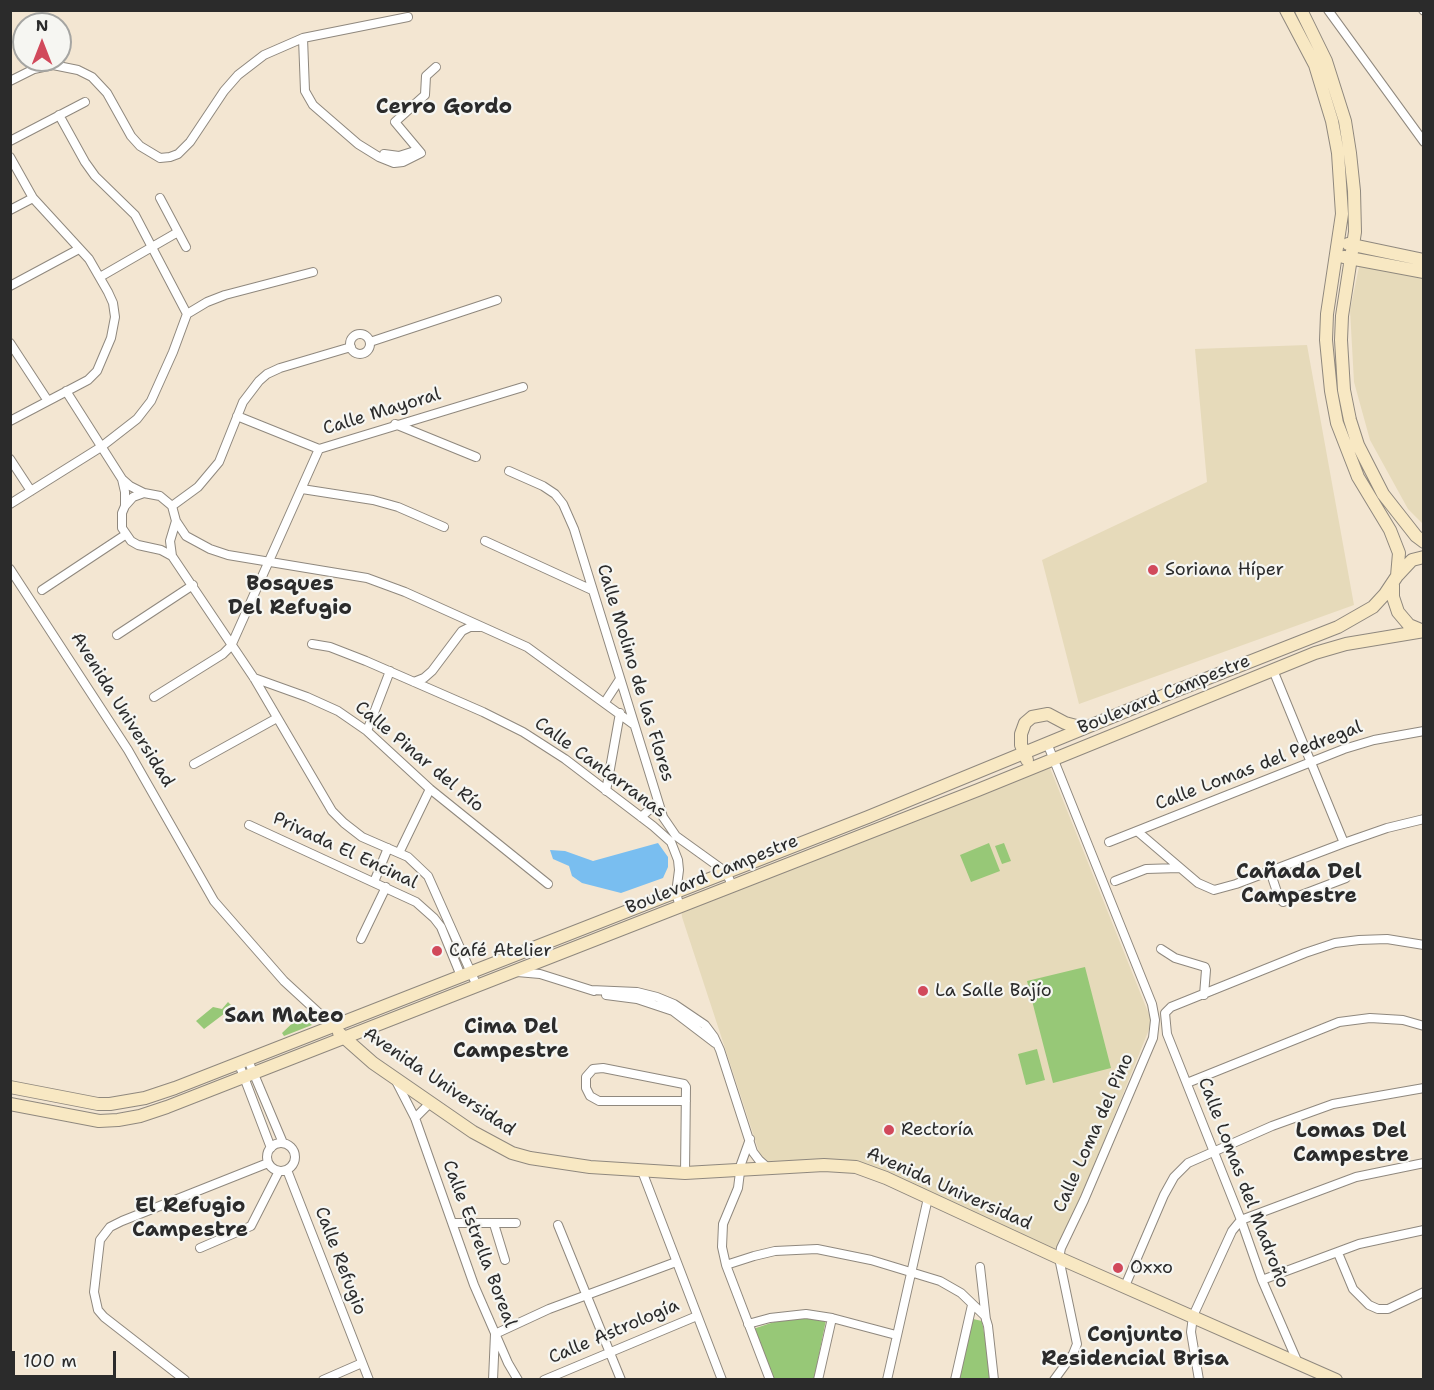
<!DOCTYPE html>
<html>
<head>
<meta charset="utf-8">
<style>
  body { margin:0 }
  #map { position:relative; width:1434px; height:1390px; overflow:hidden; background:#f3e6d2; font-family:"Shantell Sans",sans-serif }
  canvas { display:block }
  .frame { position:absolute; inset:0; border:12px solid #2b2b2b; pointer-events:none }
  .north { position:absolute; left:12px; top:12px; width:60px; height:60px; box-sizing:border-box; background:#f6f6f2; border:2px solid #a5a5a2; border-radius:50%; rotate:0deg; font-size:16px; font-weight:700; line-height:24px; text-align:center; color:#2b2b2b }
  .north::after { content:''; display:block; margin:auto; width:21px; height:27px; background:#d1495b; clip-path:polygon(50% 0,100% 100%,50% 72%,0 100%) }
  .scale { position:absolute; left:12px; top:1351px; width:104px; height:27px; box-sizing:border-box; border:3px solid #2b2b2b; border-top:0; padding-left:8px; font-size:18px; line-height:21px; white-space:nowrap; color:#2b2b2b; -webkit-text-stroke:4px #f6f6f2; paint-order:stroke }
</style>
</head>
<body>
<div id="map">
<canvas width="1434" height="1390"></canvas>
<div class="frame"></div>
<div class="north">N</div>
<div class="scale">100 m</div>
</div>
<script>
const context = document.querySelector('canvas').getContext('2d');
context.lineJoin = 'round';
function paint(path, color) {
  context.fillStyle = color;
  context.fill(path, 'evenodd');
}
function toPath(rows) {
  const path = new Path2D();
  for (const r of rows) {
    if (r.length === 3) {
      path.moveTo(r[0] + r[2], r[1]);
      path.arc(r[0], r[1], r[2], 0, 2 * Math.PI);
      continue;
    }
    path.moveTo(r[0], r[1]);
    for (let i = 2; i < r.length; i += 2) path.lineTo(r[i], r[i + 1]);
  }
  return path;
}
function stroke(path, color, width, dash) {
  context.strokeStyle = color;
  context.lineWidth = width;
  context.lineCap = dash ? 'butt' : 'round';
  context.setLineDash(dash || []);
  context.stroke(path);
}
function drawText(font, color, halo, rows, align = 'center') {
  context.font = font + ' "Shantell Sans",sans-serif';
  context.lineWidth = 4.5;
  context.setLineDash([]);
  context.textBaseline = 'middle';
  context.strokeStyle = halo;
  context.fillStyle = color;
  for (const [text, x, y, turn = 0] of rows) {
    context.save();
    context.translate(x, y);
    context.rotate((+turn || 0) * Math.PI / 180);
    context.textAlign = isNaN(turn) ? turn : align;
    if (halo) context.strokeText(text, 0, 0);
    context.fillText(text, 0, 0);
    context.restore();
  }
}
paint(toPath([
  [1360,262,1423,276,1423,524,1408,509,1370,440,1354,382,1350,310],
  [1307,345,1354,605,1079,704,1042,560,1207,482,1195,349],
  [1050,768,1152,1022,1058,1255,879,1172,763,1164,682,917,681,908]
]), '#e6daba');
paint(toPath([
  [989,843,1000,871,971,882,960,855],
  [1004,843,1011,861,1002,864,995,846],
  [1085,967,1111,1068,1053,1083,1027,981],
  [228,1002,233,1007,204,1029,196,1021,213,1007,222,1009],
  [301,1015,312,1025,284,1036,282,1033],
  [1037,1049,1045,1080,1026,1085,1018,1054],
  [804,1317,826,1320,814,1379,773,1379,753,1329,774,1322],
  [973,1319,982,1321,992,1379,958,1380]
]), '#97c877');
paint(toPath([
  [658,843,668,857,668,867,663,878,621,893,582,883,572,876,569,866,553,859,550,850,565,851,593,861]
]), '#79bef0');
const street = toPath([
  [1328,10,1424,142],
  [1423,10,1424,11],
  [303,38,305,91,313,105,358,144,379,157,394,163,403,162,421,153,395,122,425,95,426,76,436,67],
  [10,81,34,69,53,65,78,70,92,77,107,93,131,136,140,146,160,158,170,157,178,154,190,142,224,91,238,75,264,55,303,38,408,17],
  [10,141,85,102],
  [384,154,399,156,418,150],
  [10,157,33,198,89,259,108,292,113,303,115,317,111,338,97,371,88,380,10,421],
  [160,198,186,247],
  [10,210,33,198],
  [100,277,178,232],
  [10,286,79,249],
  [187,314,207,302,225,295,313,272],
  [360,344,10],
  [370,342,497,300],
  [10,343,48,401],
  [66,391,122,479,125,492,125,506],
  [237,416,319,449],
  [395,424,476,457],
  [10,459,31,491],
  [509,471,543,486,555,494,563,504,574,529,663,817,676,836,726,872,732,885],
  [122,479,130,486,144,493],
  [302,489,373,500,398,507,444,527],
  [144,493,160,496,172,506,176,521,170,541,172,556,161,550,138,545,131,541,122,528,122,513,125,506,133,497,144,493],
  [10,504,101,447,137,419,151,401,173,352,187,314,135,215,95,176,85,162,59,115],
  [172,506,198,487,219,462,243,402,259,381,267,374,280,368,351,347],
  [176,521,186,536,210,549,228,555,367,578,405,592,527,647,633,724],
  [485,541,592,590],
  [172,556,254,678,332,811,344,823,362,837,408,857,428,876,477,986],
  [10,569,128,750,214,901,284,981,333,1026],
  [42,590,125,535],
  [117,635,193,585],
  [312,644,330,647,366,661,483,712,523,732,565,759,653,826,671,842,678,860,679,870,676,893,680,907],
  [1273,670,1344,843],
  [254,678,307,697,338,711,367,731,430,789,548,884],
  [414,682,424,678,432,671,462,631,470,627,480,627],
  [154,697,223,654,231,646,319,449,523,387],
  [605,702,620,679],
  [367,731,390,671],
  [1047,743,1152,1004,1155,1020,1153,1038,1084,1200,1061,1248,1059,1258,1077,1344,1073,1354,1054,1380],
  [194,764,277,718],
  [606,791,620,713],
  [641,817,657,803],
  [249,825,416,902,434,918,441,927,461,976],
  [1137,831,1198,883,1214,890,1236,884,1344,843,1387,828,1424,819],
  [1109,842,1344,749,1374,740,1424,731],
  [399,853,430,789],
  [1270,871,1279,898,1283,902,1346,878],
  [1115,881,1146,869,1179,868],
  [374,882,388,848],
  [361,939,386,887],
  [1161,949,1175,958,1205,967,1206,970,1204,995],
  [517,972,540,974,594,991],
  [591,990,637,992,657,997,674,1004,705,1025,714,1037,720,1050,753,1152,759,1160,768,1168],
  [606,995,637,999,673,1011,715,1043],
  [248,1060,283,1143],
  [239,1064,271,1148],
  [396,1081,415,1118,474,1285,508,1363,518,1380],
  [1187,1083,1339,1022,1370,1018,1403,1020,1424,1026],
  [415,1118,431,1102],
  [750,1139,741,1164,738,1188,723,1224,722,1247,726,1265,770,1380],
  [281,1157,14],
  [287,1170,369,1380],
  [642,1171,722,1380],
  [685,1173,686,1087,684,1084,603,1068,593,1069,586,1077,586,1088,590,1096,599,1101,686,1101],
  [453,1223,516,1223],
  [494,1224,505,1260],
  [558,1225,621,1380],
  [200,1248,251,1226,279,1171],
  [1338,1253,1353,1289,1369,1305,1378,1309,1388,1309,1424,1292],
  [726,1265,754,1256,775,1251,817,1249,871,1260,940,1281,961,1293,985,1316,988,1326,994,1380],
  [980,1267,986,1320],
  [1262,1280,1359,1244,1424,1230],
  [1125,1286,1164,1195,1174,1177,1188,1163,1272,1126,1333,1104,1424,1088],
  [748,1324,770,1318,806,1314,832,1318,896,1335],
  [1298,1363,1262,1280,1241,1220,1167,1034,1165,1013,1171,1007,1305,953,1335,943,1359,940,1387,939,1424,945],
  [185,1380,104,1317,98,1310,94,1292,100,1240,110,1227,122,1221,268,1163],
  [323,1380,362,1363],
  [493,1380,495,1334,549,1309,676,1262],
  [544,1380,697,1316],
  [818,1380,832,1318],
  [887,1380,928,1198],
  [955,1380,972,1305],
  [1199,1380,1191,1332,1193,1316,1232,1231,1241,1220,1356,1177,1424,1163]
]);
const secondary = toPath([
  [1301,10,1326,61,1345,121,1350,153,1354,191,1355,232,1342,316,1341,340,1344,390,1350,420,1358,445,1383,494,1416,536,1424,542],
  [1348,244,1424,260],
  [1344,257,1424,272],
  [1398,575,1412,560,1424,557],
  [1393,585,1393,597,1398,612,1409,625,1421,630],
  [1027,760,1021,745,1021,734,1025,723,1032,717,1048,714,1065,723,1084,728],
  [339,1033,373,1063,473,1132,512,1153,530,1158,590,1167,685,1173,824,1165,856,1167,886,1178,1059,1258,1336,1380],
  [10,1087,98,1104,110,1104,145,1098,175,1088,868,817,1170,693,1338,627,1373,607,1385,594,1397,576,1399,553,1390,530,1358,477,1337,423,1331,391,1326,340,1327,314,1342,214,1338,153,1332,121,1315,65,1286,10],
  [10,1104,99,1121,118,1120,140,1116,167,1107,978,790,1315,653,1346,644,1424,631]
]);
stroke(street, '#8f887e', 10);
stroke(secondary, '#8f887e', 14);
stroke(street, '#fff', 8);
stroke(secondary, '#f8e8c3', 12);
for (const [x, y, r, color] of [
  [1153,570,6,"#d1495b"],
  [437,951,6,"#d1495b"],
  [923,991,6,"#d1495b"],
  [889,1130,6,"#d1495b"],
  [1118,1268,6,"#d1495b"]
]) {
  const dot = new Path2D();
  dot.arc(x, y, r, 0, 2 * Math.PI);
  context.fillStyle = color;
  context.fill(dot);
  stroke(dot, '#f6f6f2', 2);
}
drawText('18px', '#2b2b2b', '#f6f6f2', [
  ["Calle Mayoral",382,412,-17],
  ["Calle Molino de las Flores",635,673,73],
  ["Boulevard Campestre",1164,695,-22],
  ["Avenida Universidad",122,710,58],
  ["Calle Pinar del Río",419,757,40],
  ["Calle Lomas del Pedregal",1259,766,-21],
  ["Calle Cantarranas",600,768,36],
  ["Privada El Encinal",345,851,25],
  ["Boulevard Campestre",712,875,-22],
  ["Avenida Universidad",439,1082,34],
  ["Calle Loma del Pino",1094,1133,-66],
  ["Calle Lomas del Madroño",1243,1183,69],
  ["Avenida Universidad",949,1189,24],
  ["Calle Estrella Boreal",479,1244,69],
  ["Calle Refugio",340,1261,69],
  ["Calle Astrología",614,1332,-23]
]);
drawText('18px', '#2b2b2b', '#f6f6f2', [
  ["Soriana Híper",1165,570],
  ["Café Atelier",449,951],
  ["La Salle Bajío",935,991],
  ["Rectoría",901,1130],
  ["Oxxo",1130,1268]
], 'left');
drawText('bold 21px', '#2b2b2b', '#f6f6f2', [
  ["Cerro Gordo",444,108],
  ["Bosques",290,585],
  ["Del Refugio",290,609],
  ["Cañada Del",1299,873],
  ["Campestre",1299,897],
  ["San Mateo",284,1017],
  ["Cima Del",511,1028],
  ["Campestre",511,1052],
  ["Lomas Del",1351,1132],
  ["Campestre",1351,1156],
  ["El Refugio",190,1207],
  ["Campestre",190,1231],
  ["Conjunto",1135,1336],
  ["Residencial Brisa",1135,1360]
]);
</script>
</body>
</html>
